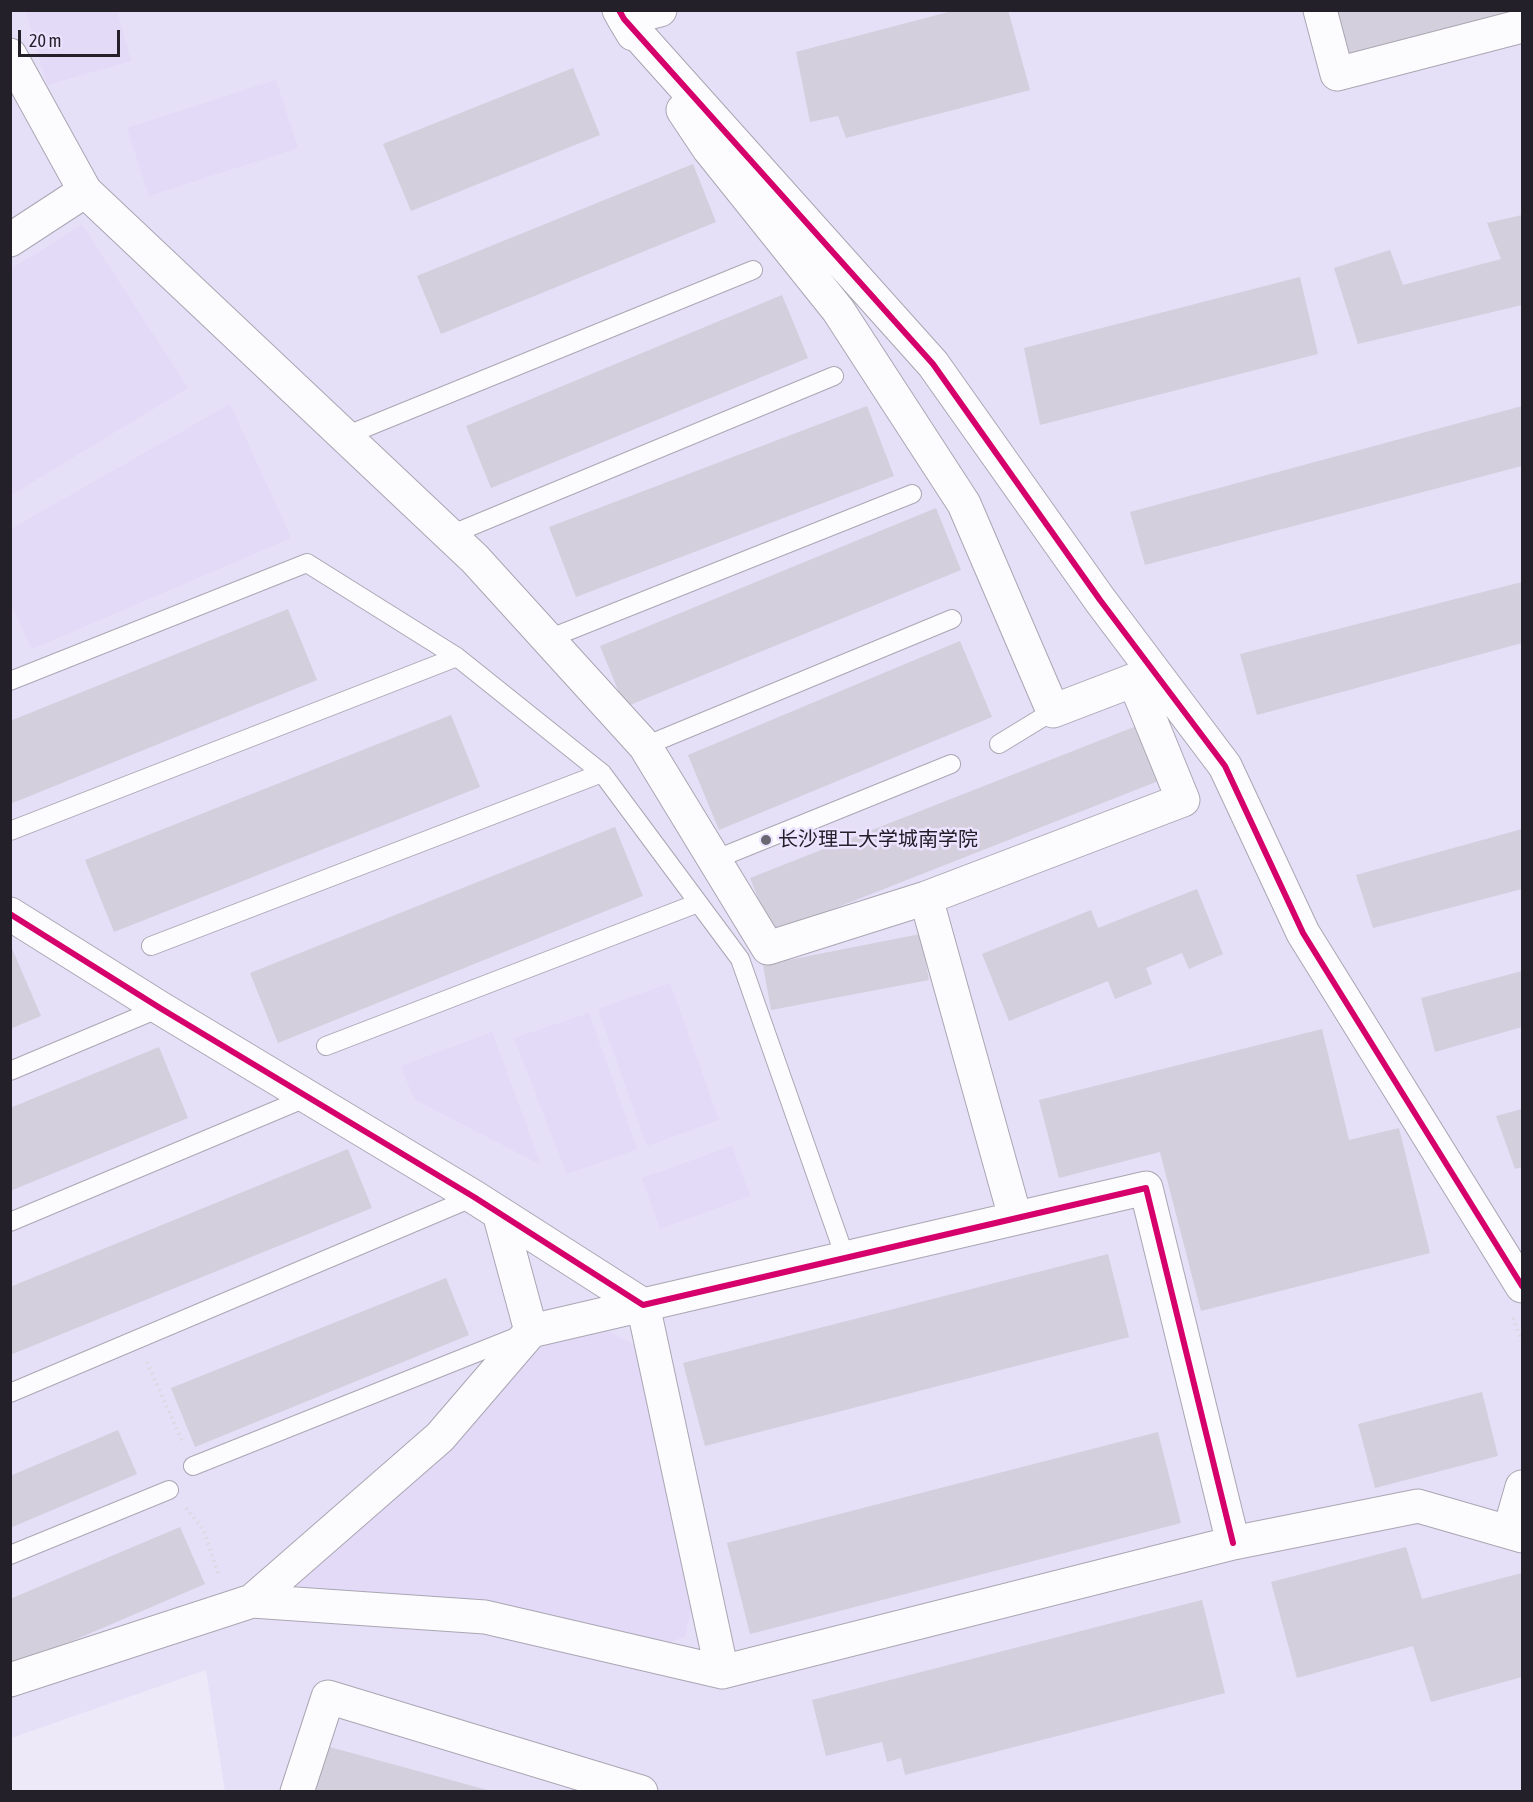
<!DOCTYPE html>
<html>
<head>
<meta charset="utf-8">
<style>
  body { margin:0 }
  #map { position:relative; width:1533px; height:1802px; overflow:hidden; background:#eee9f9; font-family:"Asap Condensed",sans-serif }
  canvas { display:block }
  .frame { position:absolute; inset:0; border:12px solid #23202a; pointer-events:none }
  .scale { position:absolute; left:18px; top:30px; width:102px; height:27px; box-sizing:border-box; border:3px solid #23202a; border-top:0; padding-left:8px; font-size:18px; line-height:21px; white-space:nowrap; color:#23202a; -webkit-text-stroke:4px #ebe3ff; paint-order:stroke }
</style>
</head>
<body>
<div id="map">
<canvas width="1533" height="1802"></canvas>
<div class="frame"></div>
<div class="scale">20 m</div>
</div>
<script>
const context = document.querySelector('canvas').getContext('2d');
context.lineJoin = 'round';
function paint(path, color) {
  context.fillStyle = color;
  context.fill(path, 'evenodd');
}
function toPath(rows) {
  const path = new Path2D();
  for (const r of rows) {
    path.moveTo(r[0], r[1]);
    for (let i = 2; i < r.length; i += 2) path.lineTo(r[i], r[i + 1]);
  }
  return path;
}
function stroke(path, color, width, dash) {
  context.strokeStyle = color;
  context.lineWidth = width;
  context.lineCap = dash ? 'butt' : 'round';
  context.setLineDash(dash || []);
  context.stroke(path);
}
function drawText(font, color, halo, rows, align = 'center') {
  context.font = font + ' "Asap Condensed","Noto Sans SC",sans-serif';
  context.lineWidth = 5;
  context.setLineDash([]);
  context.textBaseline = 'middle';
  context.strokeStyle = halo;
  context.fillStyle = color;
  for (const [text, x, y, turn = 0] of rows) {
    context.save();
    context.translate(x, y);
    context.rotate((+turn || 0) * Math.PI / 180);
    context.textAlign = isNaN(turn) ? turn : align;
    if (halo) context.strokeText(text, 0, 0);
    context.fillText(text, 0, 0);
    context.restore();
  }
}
paint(toPath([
  [10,11,1522,11,1522,1791,225,1791,206,1670,11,1738]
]), '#e6dff8');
paint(toPath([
  [26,11,117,11,131,61,47,85],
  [276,80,298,148,149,196,127,128],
  [82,225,188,388,11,495,11,269],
  [230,404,291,538,32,649,11,604,11,529],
  [670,983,719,1120,647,1146,598,1009],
  [589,1013,637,1149,567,1174,514,1038],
  [492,1032,541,1165,414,1099,401,1066],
  [732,1146,750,1196,660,1229,642,1178],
  [602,1328,634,1345,693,1601,685,1636,662,1646,294,1590,297,1572,540,1347]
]), '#e3daf8');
paint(toPath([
  [956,10,1008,10,1030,90,846,138,838,116,810,122,796,52],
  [1333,10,1522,10,1347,66],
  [573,68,600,135,411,211,383,144],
  [693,164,716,222,441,334,417,276],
  [1522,215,1522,305,1358,344,1334,268,1390,250,1403,285,1501,259,1487,223],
  [1300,277,1318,354,1040,425,1024,348],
  [782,295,808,358,491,488,466,426],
  [867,406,894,476,576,597,549,527],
  [1522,406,1522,466,1145,565,1130,512],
  [936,508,961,570,625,707,600,646],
  [1522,582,1522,643,1257,715,1240,654],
  [288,609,317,680,10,804,10,721],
  [960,641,992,717,719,830,688,755],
  [451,715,480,787,114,932,85,860],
  [1139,725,1161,780,772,933,750,878],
  [615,827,643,896,278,1043,250,973],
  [1522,829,1522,889,1373,928,1356,875],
  [1197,889,1223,954,1189,969,1182,953,1146,968,1152,984,1115,999,1108,981,1009,1021,982,954,1091,910,1098,928],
  [920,934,929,980,771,1010,763,965],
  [10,944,41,1016,10,1029],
  [1522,971,1522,1027,1435,1052,1421,998],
  [1322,1029,1349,1140,1399,1128,1430,1253,1201,1311,1160,1152,1059,1178,1039,1100],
  [159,1047,188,1118,10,1191,10,1108],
  [1522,1109,1522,1167,1515,1169,1496,1116],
  [348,1149,372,1208,10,1355,10,1287],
  [1108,1254,1129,1337,705,1446,683,1363],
  [446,1278,469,1335,195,1447,171,1388],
  [1482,1392,1498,1456,1375,1488,1358,1424],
  [118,1430,137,1474,10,1528,10,1476],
  [1158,1432,1181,1523,750,1634,727,1543],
  [180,1527,205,1584,14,1666,10,1657,10,1599],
  [1406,1547,1422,1599,1522,1573,1522,1677,1431,1702,1413,1646,1297,1678,1271,1582],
  [1202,1600,1225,1693,905,1775,901,1758,887,1762,882,1742,826,1756,812,1700],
  [326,1746,491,1791,491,1792,309,1792]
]), '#d3cfdc');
const lane = toPath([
  [345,436,753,270],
  [450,535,834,376],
  [548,639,912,494],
  [10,681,307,563,457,657,602,773,740,959,845,1257],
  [999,744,1053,711],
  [645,746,952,619],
  [10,831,457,657],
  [714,860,951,764],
  [151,946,602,773],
  [326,1046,698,903],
  [10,1071,160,1008],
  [10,1222,308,1097],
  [10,1393,474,1197],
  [193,1466,521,1335],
  [10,1555,169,1490]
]);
const street = toPath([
  [619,10,624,19,933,364,1100,600,1225,766,1303,933,1522,1286],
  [1320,10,1337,74,1522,26],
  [633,34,624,19,660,10],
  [10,55,85,191,10,240],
  [683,110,709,149,838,310,964,504,1053,711,1134,680,1183,800,926,898],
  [85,191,475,559,645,746,768,948,926,898,1015,1217],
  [10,914,160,1008,474,1197,643,1305,1146,1188,1233,1543],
  [499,1213,531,1331],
  [1509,1532,1522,1487],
  [252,1601,440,1437,531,1331,643,1305,722,1672],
  [10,1680,252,1601,485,1617,722,1672,1233,1543,1418,1506,1522,1536],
  [297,1792,328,1697,641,1792]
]);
stroke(lane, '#aaa6b2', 20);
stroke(street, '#aaa6b2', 35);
stroke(toPath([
  [1513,1318,1522,1342],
  [147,1362,183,1443],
  [186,1508,203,1529,219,1576]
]), '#dad9de', 4, [1.5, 4.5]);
stroke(lane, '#fcfcfe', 18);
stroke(street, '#fcfcfe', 33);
stroke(toPath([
  [619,10,624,19,933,364,1100,600,1225,766,1303,933,1522,1286],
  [10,914,160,1008,474,1197,643,1305,1146,1188,1233,1543]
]), '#d6006c', 6);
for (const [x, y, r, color] of [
  [766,840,6,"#6a6672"]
]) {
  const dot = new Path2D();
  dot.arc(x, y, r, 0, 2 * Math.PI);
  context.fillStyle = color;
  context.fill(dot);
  stroke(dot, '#ebe3ff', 2);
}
drawText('20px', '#23202a', '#ebe3ff', [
  ["长沙理工大学城南学院",778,840]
], 'left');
</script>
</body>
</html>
